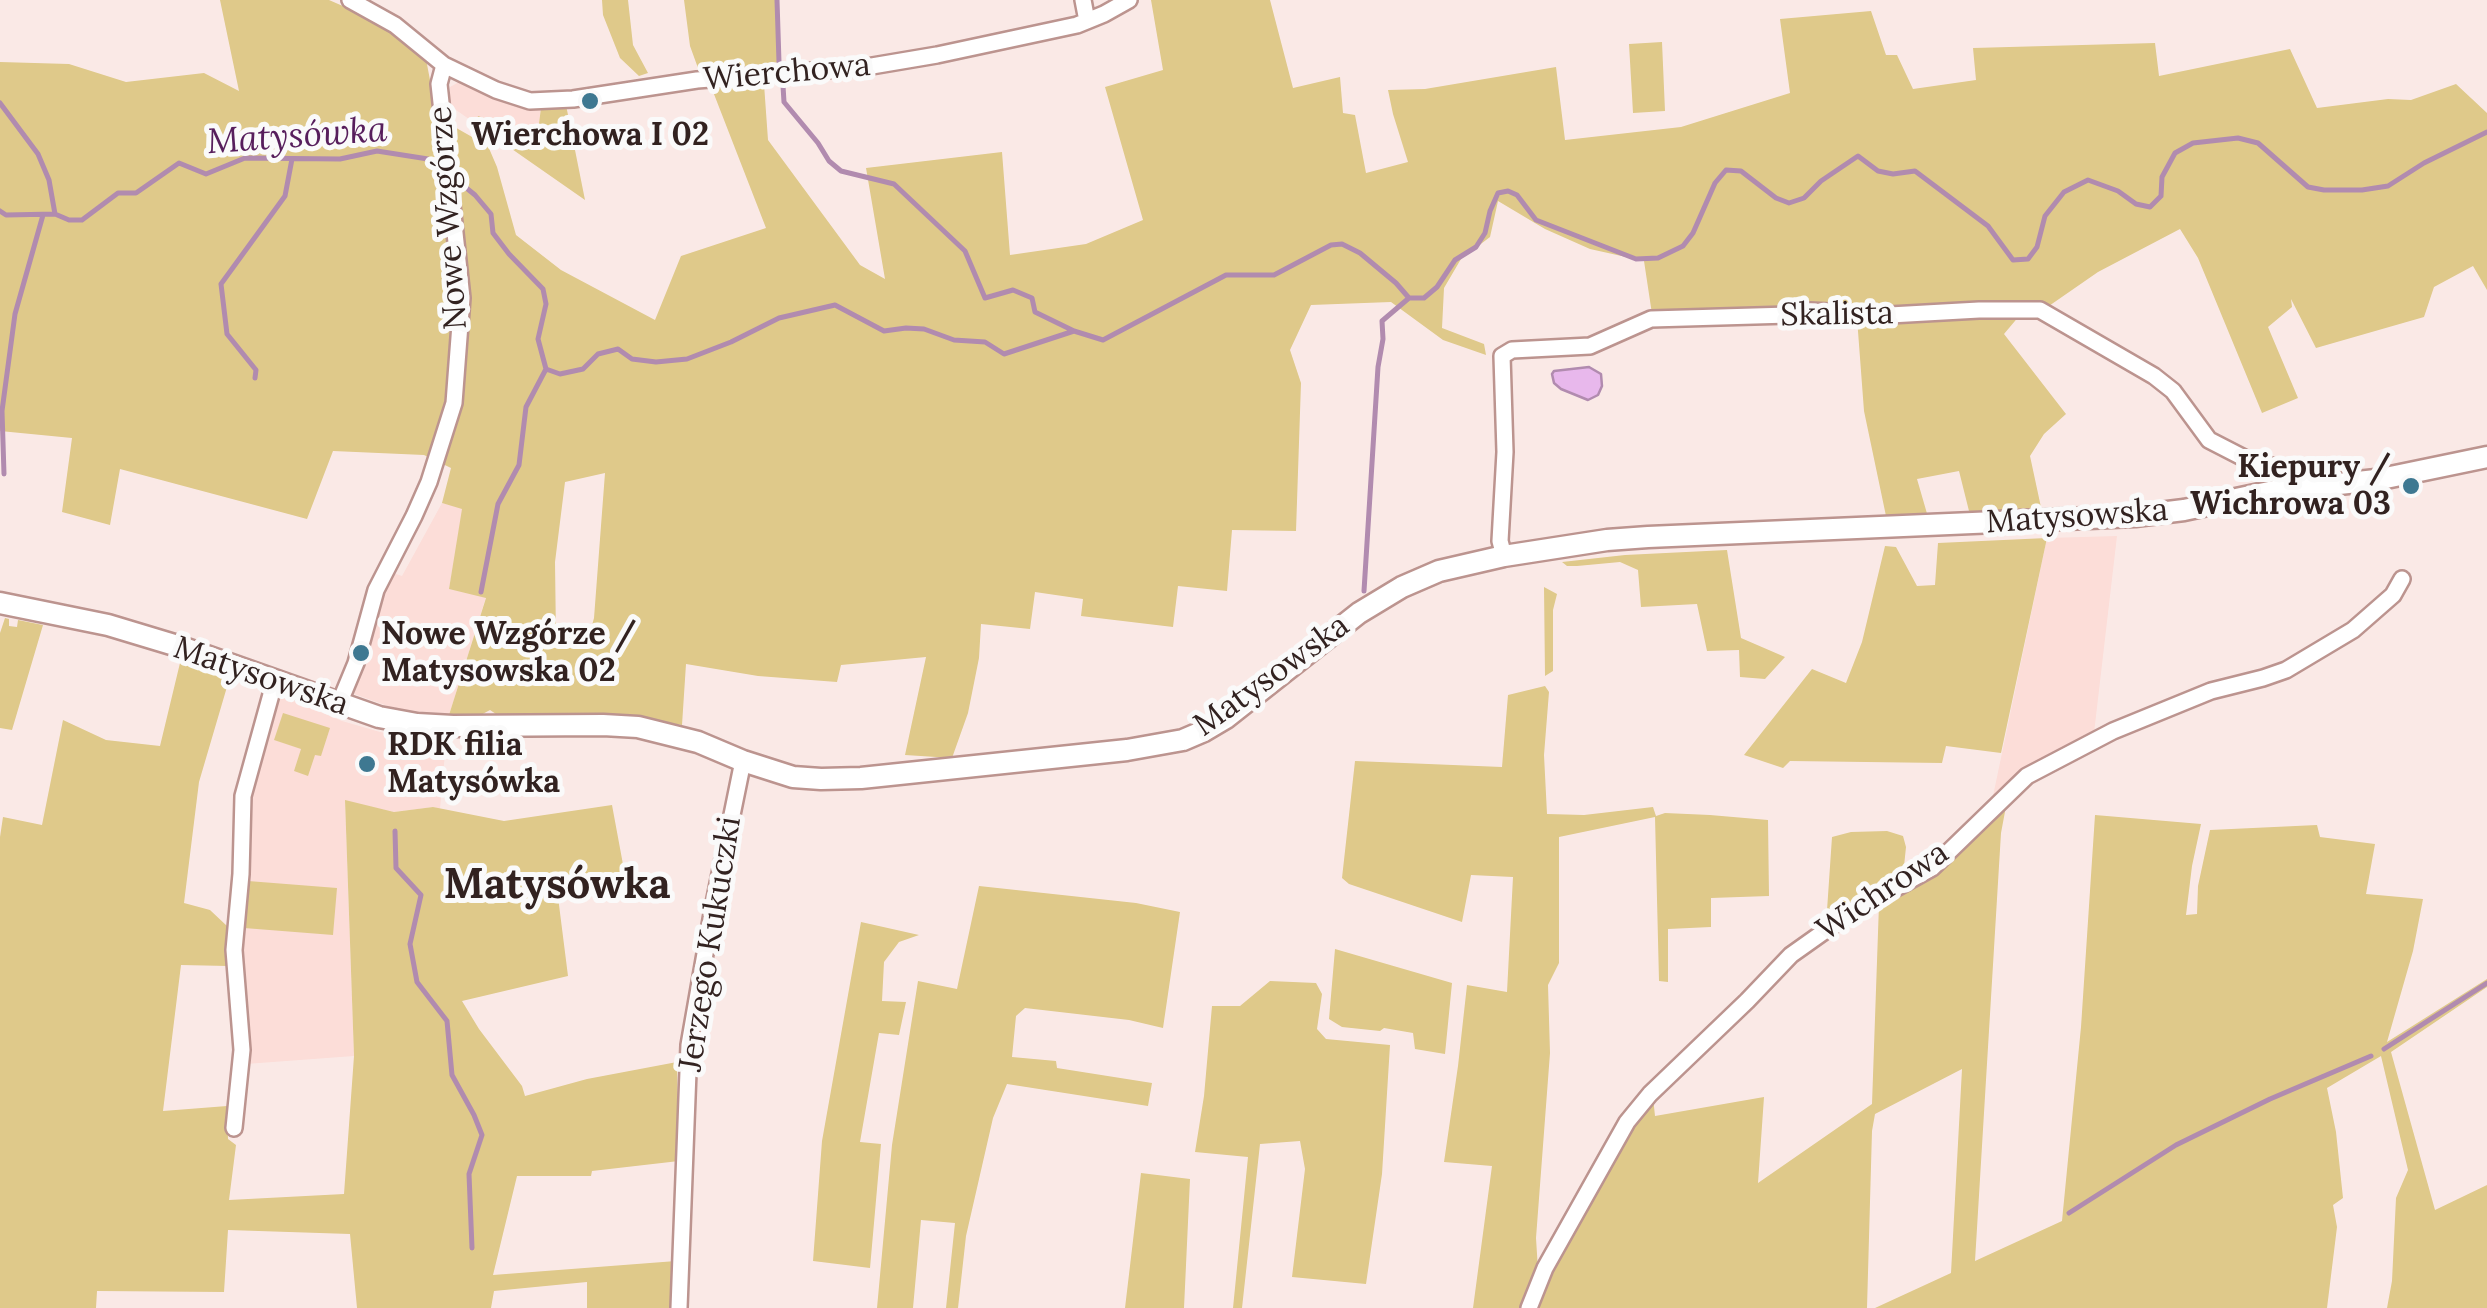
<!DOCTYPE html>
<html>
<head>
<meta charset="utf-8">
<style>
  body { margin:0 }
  canvas { display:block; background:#fae9e6 }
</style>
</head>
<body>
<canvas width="2487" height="1308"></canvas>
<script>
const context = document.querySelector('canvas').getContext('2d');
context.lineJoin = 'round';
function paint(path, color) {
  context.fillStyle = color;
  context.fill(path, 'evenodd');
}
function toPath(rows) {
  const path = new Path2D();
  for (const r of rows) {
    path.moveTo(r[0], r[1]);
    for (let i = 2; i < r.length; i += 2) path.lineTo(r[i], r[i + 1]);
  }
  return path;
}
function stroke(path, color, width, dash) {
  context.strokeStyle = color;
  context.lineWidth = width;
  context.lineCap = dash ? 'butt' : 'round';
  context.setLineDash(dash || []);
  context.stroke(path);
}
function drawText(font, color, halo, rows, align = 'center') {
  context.font = font + ' Lora,serif';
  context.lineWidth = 10;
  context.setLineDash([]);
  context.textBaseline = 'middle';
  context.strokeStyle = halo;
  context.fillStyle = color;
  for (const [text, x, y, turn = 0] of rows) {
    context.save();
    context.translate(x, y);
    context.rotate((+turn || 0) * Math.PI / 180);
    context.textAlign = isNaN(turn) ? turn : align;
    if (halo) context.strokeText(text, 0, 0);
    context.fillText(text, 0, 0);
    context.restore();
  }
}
paint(toPath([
  [459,82,541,108,538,131,503,125,479,117,476,124,449,105,450,87],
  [442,503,463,508,449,589,486,597,449,715,402,711,354,694,374,607,390,572,402,576],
  [2117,536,2094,733,2022,770,1993,796,2047,538],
  [277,694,342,721,380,732,446,742,440,809,433,807,394,812,345,801,354,1056,246,1064,240,983,247,796]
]), '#fcddd8');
paint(toPath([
  [220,0,329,0,375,20,405,39,426,59,437,117,488,146,497,167,516,235,561,270,655,320,681,256,766,228,712,89,764,84,768,140,860,265,885,279,866,168,1002,152,1010,255,1086,244,1143,220,1105,87,1163,70,1151,0,1270,0,1293,88,1340,77,1343,113,1355,115,1366,173,1408,162,1393,114,1388,90,1425,89,1556,67,1565,140,1681,127,1790,93,1780,19,1871,11,1886,55,1897,55,1913,89,1976,80,1973,48,2155,43,2159,76,2290,49,2317,108,2388,99,2411,100,2456,84,2487,113,2487,290,2473,266,2434,287,2424,317,2316,348,2291,299,2292,307,2268,327,2298,398,2262,413,2198,258,2180,229,2098,272,2046,308,2042,320,2020,315,2004,334,2066,414,2044,434,2030,456,2042,512,1970,515,1959,471,1917,479,1928,517,1886,516,1864,411,1857,318,1827,303,1802,303,1774,308,1708,309,1652,314,1644,261,1590,249,1545,229,1498,201,1490,237,1461,259,1444,288,1442,328,1484,344,1486,355,1443,340,1391,302,1311,305,1290,350,1301,383,1296,531,1232,530,1227,591,1178,586,1173,627,1081,616,1083,599,1035,592,1030,629,981,624,979,658,968,713,952,758,905,755,926,657,841,665,837,682,758,676,686,664,682,725,629,716,499,716,490,710,477,717,449,715,486,598,449,589,462,509,442,503,451,468,424,455,333,451,307,519,120,469,110,525,62,512,72,438,0,431,0,62,69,64,126,82,204,73,239,91],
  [605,473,594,618,589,636,556,638,555,562,565,482],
  [602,0,628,0,633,45,648,73,639,76,620,58,603,15],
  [684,0,776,0,779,62,730,68,698,68,690,46],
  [1662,42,1665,111,1633,113,1629,44],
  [566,105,585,200,476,124,478,116,503,125,538,131,541,108],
  [2047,538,2001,753,1946,746,1942,763,1790,761,1783,768,1744,755,1812,669,1846,683,1862,642,1885,546,1896,547,1917,586,1935,585,1938,543],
  [1727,550,1741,638,1785,657,1765,679,1740,677,1739,650,1707,651,1697,604,1641,607,1638,570,1620,562,1577,566,1567,566,1562,562,1625,555],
  [1544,587,1557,594,1553,610,1553,671,1545,676],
  [5,618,9,619,9,626,17,627,18,620,43,625,12,730,0,728,0,633],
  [180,663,229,680,199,782,184,903,210,910,227,926,228,966,181,965,163,1111,227,1106,228,1139,236,1145,229,1200,344,1194,354,1056,345,800,394,812,433,807,504,821,612,805,627,886,558,897,568,976,462,1001,479,1029,522,1086,525,1096,587,1079,677,1062,679,1161,592,1171,591,1176,517,1176,493,1275,676,1261,670,1308,587,1308,587,1282,494,1291,491,1308,357,1308,350,1234,228,1230,224,1292,97,1291,96,1308,0,1308,0,837,3,817,42,825,63,720,106,740,160,746],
  [1545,686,1549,692,1544,755,1547,814,1584,815,1653,807,1656,816,1665,813,1710,815,1768,820,1769,896,1711,898,1711,927,1668,929,1668,982,1659,981,1655,817,1559,837,1559,963,1548,985,1550,1053,1536,1238,1538,1270,1520,1308,1473,1308,1492,1166,1444,1162,1458,1066,1467,985,1507,992,1513,877,1471,875,1462,922,1349,884,1342,878,1355,761,1502,767,1508,695],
  [283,713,330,728,321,756,315,755,308,776,294,771,301,749,274,740],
  [2007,801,2001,833,1975,1261,2062,1221,2081,1027,2095,815,2201,824,2192,866,2186,915,2197,914,2198,886,2210,830,2317,825,2320,837,2375,844,2366,894,2423,899,2413,951,2387,1042,2487,979,2487,987,2391,1052,2435,1210,2487,1185,2487,1308,2387,1308,2392,1281,2396,1198,2408,1170,2381,1056,2327,1088,2336,1132,2343,1198,2333,1205,2337,1227,2327,1308,1875,1308,1951,1273,1962,1069,1875,1114,1872,1131,1867,1308,1536,1308,1543,1290,1609,1168,1653,1097,1655,1116,1764,1097,1758,1183,1872,1104,1879,904,1932,879,1986,827],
  [1887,831,1903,836,1906,847,1903,876,1826,925,1832,837,1851,832],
  [248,881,337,888,333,935,244,928],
  [979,886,1136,903,1180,912,1163,1028,1129,1020,1025,1008,1016,1016,1012,1057,1056,1061,1057,1068,1152,1083,1148,1106,1007,1084,993,1118,966,1236,958,1308,946,1308,955,1223,921,1220,913,1308,877,1308,892,1145,918,981,957,989],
  [861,922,919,935,899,942,884,962,882,1001,906,1002,899,1035,879,1033,860,1142,881,1144,870,1268,813,1261,822,1141],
  [1335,949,1452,983,1445,1054,1415,1049,1413,1033,1384,1028,1380,1031,1342,1027,1329,1019],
  [1270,981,1316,983,1322,994,1317,1029,1326,1039,1390,1045,1382,1174,1366,1284,1292,1277,1305,1169,1300,1141,1260,1144,1242,1308,1233,1308,1248,1157,1195,1152,1204,1096,1212,1006,1240,1006],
  [1141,1173,1190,1179,1184,1308,1125,1308]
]), '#dfc98a');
const water = toPath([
  [1589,367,1601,374,1602,386,1598,395,1588,400,1561,389,1554,383,1552,374,1554,371,1589,367]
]);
paint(water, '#e8b8ec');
stroke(water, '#b18baf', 2.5);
stroke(toPath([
  [777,0,779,62],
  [783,86,784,102,818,143,829,161,841,171,894,184,965,251,985,298,1013,290,1032,298,1035,312,1074,331],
  [0,103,38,154,49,180,55,214],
  [454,178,475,195,491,214,493,233,509,254,543,289,546,304,538,339,546,369,560,374,583,369,598,354,618,349,632,359,656,362,687,359,731,342,779,318,835,305,884,331,906,328,924,329,954,340,985,342,1004,354,1074,331,1103,340,1226,275,1274,275,1331,245,1342,244,1360,253,1396,283,1409,298,1424,298,1437,287,1455,260,1476,247,1485,233,1490,211,1498,193,1508,191,1517,195,1536,220,1636,259,1658,258,1683,246,1693,233,1715,183,1726,170,1741,171,1776,198,1789,203,1804,198,1821,181,1858,156,1878,171,1893,174,1915,171,1988,226,2013,260,2028,259,2037,247,2045,216,2064,192,2088,180,2118,191,2136,204,2150,207,2161,196,2162,177,2175,153,2193,143,2238,138,2258,143,2308,187,2324,190,2362,190,2388,186,2424,163,2487,132],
  [0,211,6,215,55,214,69,220,82,220,118,193,136,193,179,163,206,174,245,158,340,159,377,151,428,159,445,172],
  [255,378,256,370,227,334,221,284,285,196,292,159],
  [4,474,2,411,15,314,43,215],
  [1364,591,1378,367,1383,339,1382,321,1409,298],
  [481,592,498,504,519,465,526,407,546,369],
  [395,831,396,868,421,895,410,944,417,982,447,1021,452,1075,474,1115,482,1135,469,1174,472,1248],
  [2384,1049,2487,983],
  [2069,1213,2176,1145,2270,1099,2371,1056]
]), '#b18baf', 5);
const street = toPath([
  [350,0,395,25,444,65,496,90,530,101,573,99,697,80,866,67,937,55,1077,25,1104,14,1129,0],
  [1083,0,1087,21],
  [1504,556,1500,541,1505,452,1502,356,1512,350,1590,346,1651,319,1789,315,1810,311,1890,315,1979,310,2040,310,2154,376,2173,391,2209,440,2244,458,2300,474,2324,485],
  [339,704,356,663,376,590,414,516,429,482,454,403,462,298,439,84,444,65],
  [234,1128,242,1050,234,950,241,874,243,796,275,680],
  [679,1308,689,1045,713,908,743,761],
  [1529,1308,1545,1268,1627,1122,1650,1094,1747,1001,1791,955,1846,916,1932,868,2027,776,2113,731,2211,691,2263,678,2286,670,2353,630,2393,595,2402,579]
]);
const secondary = toPath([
  [0,603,108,625,181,647,379,717,417,724,453,726,603,725,638,727,698,742,743,761,793,777,821,779,861,778,1127,750,1183,740,1204,731,1226,718,1359,613,1402,587,1439,571,1504,556,1607,540,1648,537,2135,516,2184,510,2274,491,2376,480,2487,457]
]);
stroke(street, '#bc948f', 20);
stroke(secondary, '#bc948f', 25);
stroke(street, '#fff', 15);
stroke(secondary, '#fff', 20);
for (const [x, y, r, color] of [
  [590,101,10,"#3e7891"],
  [2411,486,10,"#3e7891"],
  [361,653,10,"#3e7891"],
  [367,764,10,"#3e7891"]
]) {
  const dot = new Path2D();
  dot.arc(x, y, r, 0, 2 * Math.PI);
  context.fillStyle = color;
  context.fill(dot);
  stroke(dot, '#fafafa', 4);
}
drawText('32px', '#322220', '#fafafa', [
  ["Wierchowa",787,73,-5],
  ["Nowe Wzgórze",449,218,-94],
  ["Skalista",1837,315,-1],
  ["Matysowska",2077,517,-4],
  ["Matysowska",1272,676,-36],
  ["Matysowska",261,677,19],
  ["Wichrowa",1883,892,-34],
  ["Jerzego Kukuczki",711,944,-81]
]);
drawText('bold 32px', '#322220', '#fafafa', [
  ["Wierchowa I 02",590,136,"center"],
  ["Kiepury /",2391,468,"right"],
  ["Wichrowa 03",2391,505,"right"],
  ["Nowe Wzgórze /",381,635],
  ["Matysowska 02",381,672],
  ["RDK filia",387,746],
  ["Matysówka",387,783]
], 'left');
drawText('italic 35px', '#571e5c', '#fafafa', [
  ["Matysówka",297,137,-4]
]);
drawText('bold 42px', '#322220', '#fafafa', [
  ["Matysówka",557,886]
]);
</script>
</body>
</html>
